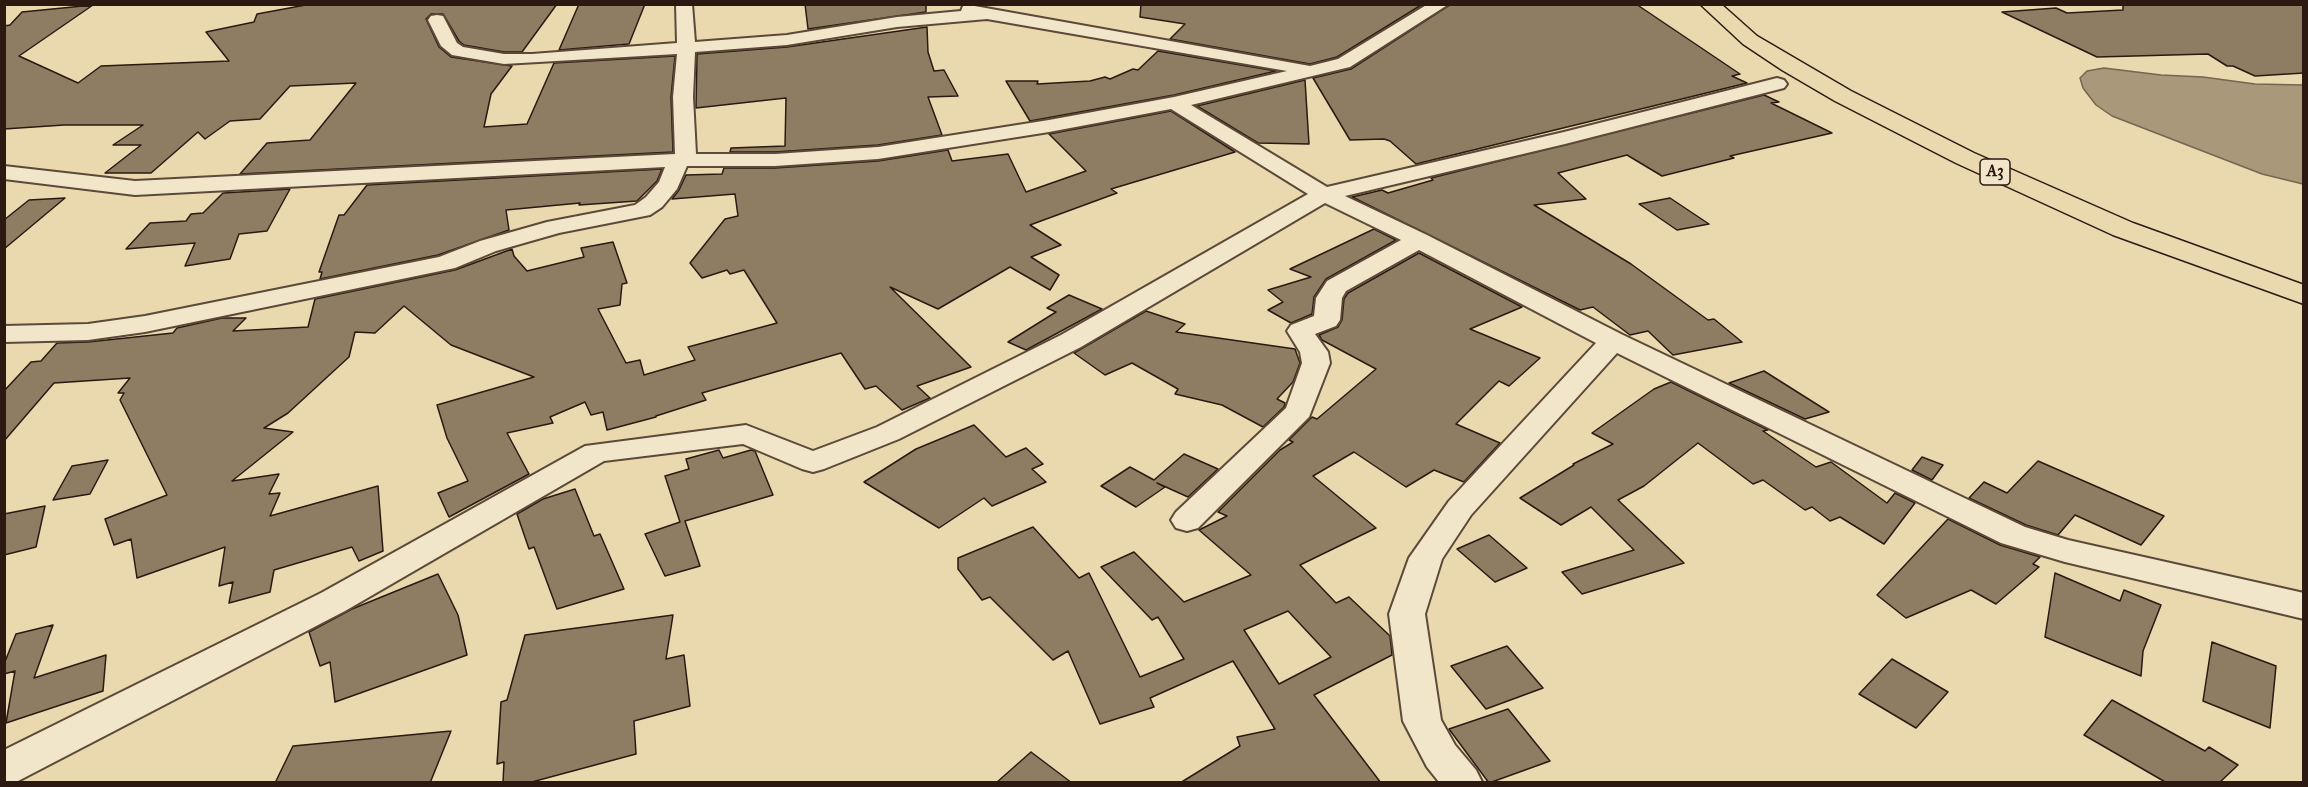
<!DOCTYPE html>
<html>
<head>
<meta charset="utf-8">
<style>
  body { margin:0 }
  #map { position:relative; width:2308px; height:787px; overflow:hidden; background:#ead9ae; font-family:"IM FELL Great Primer",serif }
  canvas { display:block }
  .frame { position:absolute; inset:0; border:6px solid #2c1912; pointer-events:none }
</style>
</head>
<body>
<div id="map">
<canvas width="2308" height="787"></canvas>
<div class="frame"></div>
</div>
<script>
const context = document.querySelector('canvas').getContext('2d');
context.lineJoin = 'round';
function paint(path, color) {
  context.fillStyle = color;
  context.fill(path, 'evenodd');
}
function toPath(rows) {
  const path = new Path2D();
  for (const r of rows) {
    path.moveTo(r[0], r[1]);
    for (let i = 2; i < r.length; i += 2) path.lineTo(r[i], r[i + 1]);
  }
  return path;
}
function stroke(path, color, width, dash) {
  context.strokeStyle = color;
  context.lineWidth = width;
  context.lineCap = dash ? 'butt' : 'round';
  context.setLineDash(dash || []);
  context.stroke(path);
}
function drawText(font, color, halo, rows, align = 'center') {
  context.font = font + ' "IM FELL Great Primer",serif';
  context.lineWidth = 5;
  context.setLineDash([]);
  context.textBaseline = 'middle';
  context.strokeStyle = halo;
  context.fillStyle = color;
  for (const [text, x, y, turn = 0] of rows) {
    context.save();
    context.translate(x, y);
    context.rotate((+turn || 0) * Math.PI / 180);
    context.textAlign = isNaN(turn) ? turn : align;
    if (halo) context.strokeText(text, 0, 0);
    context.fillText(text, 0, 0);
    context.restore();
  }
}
const water = toPath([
  [2104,68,2161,75,2203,77,2255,84,2303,85,2303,184,2262,174,2112,116,2096,105,2083,88,2080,78,2087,71,2104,68]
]);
paint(water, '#a99879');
stroke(water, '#776550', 1.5);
const building = toPath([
  [311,4,557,4,522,52,504,52,464,45,459,41,443,14,431,14,426,19,439,47,451,57,512,66,491,94,484,127,527,124,554,63,675,56,671,97,673,152,240,174,267,143,310,140,356,83,290,86,260,119,230,121,205,139,198,132,151,173,105,173,141,145,113,145,143,125,64,125,4,129,4,26,10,25,22,12,93,5,19,56,78,83,101,66,229,61,206,32,254,22,257,14,311,4],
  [579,4,645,4,629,44,559,50,579,4],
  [805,4,926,4,926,12,808,29,805,4],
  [1141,4,1423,4,1337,57,1310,64,1170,39,1185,24,1140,17,1141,4],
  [1451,4,1636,4,1740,74,1732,76,1747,83,1416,164,1390,141,1384,139,1350,140,1313,78,1351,69,1451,4],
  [2123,4,2304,4,2304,73,2255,76,2233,66,2227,66,2208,54,2097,57,2002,12,2056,8,2067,13,2123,10,2123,4],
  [927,27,928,52,934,71,944,70,958,96,928,97,942,135,878,145,775,152,730,152,731,148,785,146,786,98,696,108,697,54,787,47,927,27],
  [1158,51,1276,71,1174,95,1030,121,1006,81,1038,81,1037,84,1090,81,1105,77,1110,79,1133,69,1138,70,1158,51],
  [1305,80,1309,144,1258,143,1197,106,1305,80],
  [1764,95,1779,102,1771,103,1832,133,1730,156,1734,158,1662,176,1627,155,1558,173,1586,199,1534,205,1631,264,1708,320,1714,319,1742,342,1673,355,1648,331,1630,335,1593,307,1580,310,1352,197,1382,190,1388,193,1433,180,1431,178,1764,95],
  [1171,111,1235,152,1111,189,1117,193,1030,225,1061,245,1031,257,1059,275,1050,290,1010,267,938,309,890,287,971,367,917,386,930,398,902,410,876,386,865,389,841,353,702,393,706,400,656,416,656,417,607,430,603,412,591,415,585,402,550,417,553,423,507,433,529,474,449,517,438,493,468,481,447,438,437,405,534,377,451,345,404,306,375,333,355,332,349,357,288,413,264,428,293,432,232,481,279,474,269,494,280,493,270,516,378,486,383,551,359,561,352,547,274,570,270,592,229,603,233,582,219,586,225,547,137,578,131,539,114,545,105,519,167,495,120,400,124,393,118,393,130,378,54,383,4,441,4,391,31,362,41,361,57,343,88,342,173,333,177,328,222,318,246,318,233,331,308,327,315,299,455,270,512,249,514,256,527,271,584,257,581,248,613,242,627,283,622,284,620,305,598,309,626,363,640,360,644,375,695,360,688,347,777,323,744,270,730,274,727,270,702,278,690,263,725,219,738,216,735,194,672,199,679,190,686,175,722,174,724,168,775,168,878,161,948,150,952,161,1008,154,1026,192,1086,171,1049,134,1171,111],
  [662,169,657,181,637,201,579,205,580,203,506,210,509,230,438,255,320,279,322,272,319,272,339,215,344,215,367,185,662,169],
  [290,189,267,231,239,234,230,259,185,266,195,243,126,249,150,223,186,221,191,214,203,213,223,193,290,189],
  [65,198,4,249,4,220,29,200,65,198],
  [1670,198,1709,224,1677,230,1639,204,1670,198],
  [1374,229,1396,240,1326,279,1314,297,1312,314,1291,323,1268,310,1283,302,1268,290,1311,277,1290,269,1374,229],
  [1419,253,1522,307,1470,329,1540,358,1509,386,1499,381,1456,424,1500,443,1464,482,1434,470,1406,487,1354,452,1313,476,1376,528,1300,565,1336,603,1349,597,1390,636,1392,655,1314,695,1381,783,1180,783,1240,746,1237,737,1275,729,1233,661,1150,698,1154,707,1100,724,1068,651,1053,660,990,597,982,600,958,569,958,558,1033,527,1079,578,1089,573,1140,677,1184,659,1158,617,1152,620,1101,567,1134,552,1184,602,1251,575,1199,530,1227,516,1218,512,1280,450,1293,442,1289,440,1312,417,1317,419,1376,369,1322,340,1319,335,1338,327,1342,320,1344,299,1348,293,1419,253],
  [1288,611,1331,657,1279,684,1244,630,1288,611],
  [1069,295,1102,309,1026,350,1008,342,1056,312,1047,308,1069,295],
  [1146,311,1185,324,1176,332,1295,349,1300,363,1293,382,1277,399,1285,403,1284,407,1263,427,1222,405,1175,394,1178,389,1132,363,1105,375,1074,353,1146,311],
  [1764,371,1829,412,1805,419,1729,383,1764,371],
  [1671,382,1768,430,1763,431,1816,467,1831,462,1887,503,1895,493,1915,503,1884,544,1840,517,1830,521,1812,507,1805,510,1763,480,1753,484,1698,443,1644,486,1618,500,1684,563,1582,594,1562,572,1634,550,1591,507,1561,525,1520,498,1574,465,1573,464,1613,444,1592,433,1654,389,1671,382],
  [974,425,1006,457,1026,448,1043,464,1032,469,1046,482,992,506,984,498,939,528,864,482,916,449,974,425],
  [719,450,723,458,751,450,755,451,773,495,685,521,700,566,665,576,645,534,680,522,665,476,689,469,686,459,719,450],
  [1184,454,1218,469,1188,497,1157,483,1165,487,1136,507,1101,486,1130,467,1154,480,1184,454],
  [1922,457,1943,465,1932,480,1912,470,1922,457],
  [108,460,90,494,53,500,72,466,108,460],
  [2038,461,2164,516,2141,545,2075,515,2058,535,2026,525,1969,498,1984,482,2007,493,2038,461],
  [575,489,594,536,600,534,624,589,557,609,534,547,529,549,517,514,543,499,575,489],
  [45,506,36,547,4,555,4,514,45,506],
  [1948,519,2000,545,2040,557,2033,564,2039,567,1996,604,1971,590,1906,618,1877,595,1948,519],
  [1489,535,1527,568,1495,582,1457,549,1489,535],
  [2055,573,2120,601,2124,590,2161,605,2143,651,2141,676,2045,637,2055,573],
  [438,574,458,615,467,655,335,702,330,662,320,666,309,632,352,609,438,574],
  [673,615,666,659,684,655,690,706,634,721,636,754,528,783,503,783,504,762,497,764,501,702,507,700,525,635,673,615],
  [53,625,34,678,106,655,103,691,6,723,15,671,4,674,4,664,16,634,53,625],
  [2212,642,2276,666,2270,728,2203,701,2212,642],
  [1507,646,1543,688,1486,709,1451,666,1507,646],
  [1892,659,1948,692,1916,728,1859,694,1892,659],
  [2112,700,2205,751,2209,747,2238,765,2219,783,2167,783,2084,735,2112,700],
  [1508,709,1550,761,1489,783,1449,729,1508,709],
  [451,731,430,783,275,783,293,746,451,731],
  [1031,752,1072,783,996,783,1031,752]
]);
paint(building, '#8f7d63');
stroke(building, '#2c1912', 1.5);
const street = toPath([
  [676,4,692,4,695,42,787,35,897,17,961,11,963,6,969,5,1310,66,1338,59,1428,4,1449,4,1350,67,1191,105,1327,187,1564,132,1777,78,1784,80,1787,84,1784,88,1565,144,1345,196,1427,235,1623,335,2025,527,2068,540,2304,593,2304,619,2065,562,2001,543,1617,353,1471,515,1442,559,1425,614,1441,720,1455,745,1476,770,1482,782,1439,782,1427,767,1403,721,1389,614,1409,558,1449,501,1596,343,1419,250,1346,291,1342,298,1340,320,1336,326,1315,334,1328,352,1330,363,1309,417,1198,528,1187,531,1176,528,1171,520,1176,512,1286,408,1302,363,1300,352,1287,331,1291,325,1314,316,1316,298,1327,281,1401,240,1325,203,1081,347,899,439,824,469,813,472,802,469,743,444,604,461,345,611,18,781,4,782,4,750,321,593,585,446,746,425,813,451,877,427,1061,335,1308,194,1171,109,1049,132,878,159,775,166,687,166,677,189,662,207,650,215,559,233,496,251,455,268,145,332,88,340,4,342,4,326,88,324,145,316,439,257,480,241,547,222,635,205,646,197,659,182,665,167,135,195,4,179,4,166,135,181,675,154,673,97,677,54,504,64,452,55,441,46,428,20,431,16,437,15,443,16,457,43,463,47,504,54,532,54,677,43,676,4],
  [987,19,1287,71,1174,97,1049,120,878,147,775,154,696,154,693,97,695,52,787,45,897,27,987,19]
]);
const highway = toPath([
  [1700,4,1721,4,1757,36,1798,60,1851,91,1974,153,2133,223,2304,285,2304,304,2113,235,1956,163,1835,101,1782,70,1743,44,1700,4]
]);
stroke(street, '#5c4939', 4);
stroke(highway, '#2c1912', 3);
paint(street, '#f1e6ca');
paint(highway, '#ead9ae');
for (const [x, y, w] of [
  [1995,172,30]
]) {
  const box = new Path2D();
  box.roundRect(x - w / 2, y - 13, w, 26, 4.5);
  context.fillStyle = '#f1e6ca';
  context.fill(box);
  stroke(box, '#2c1912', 1.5);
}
drawText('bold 16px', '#2c1912', null, [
  ["A3",1995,172]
]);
</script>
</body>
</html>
